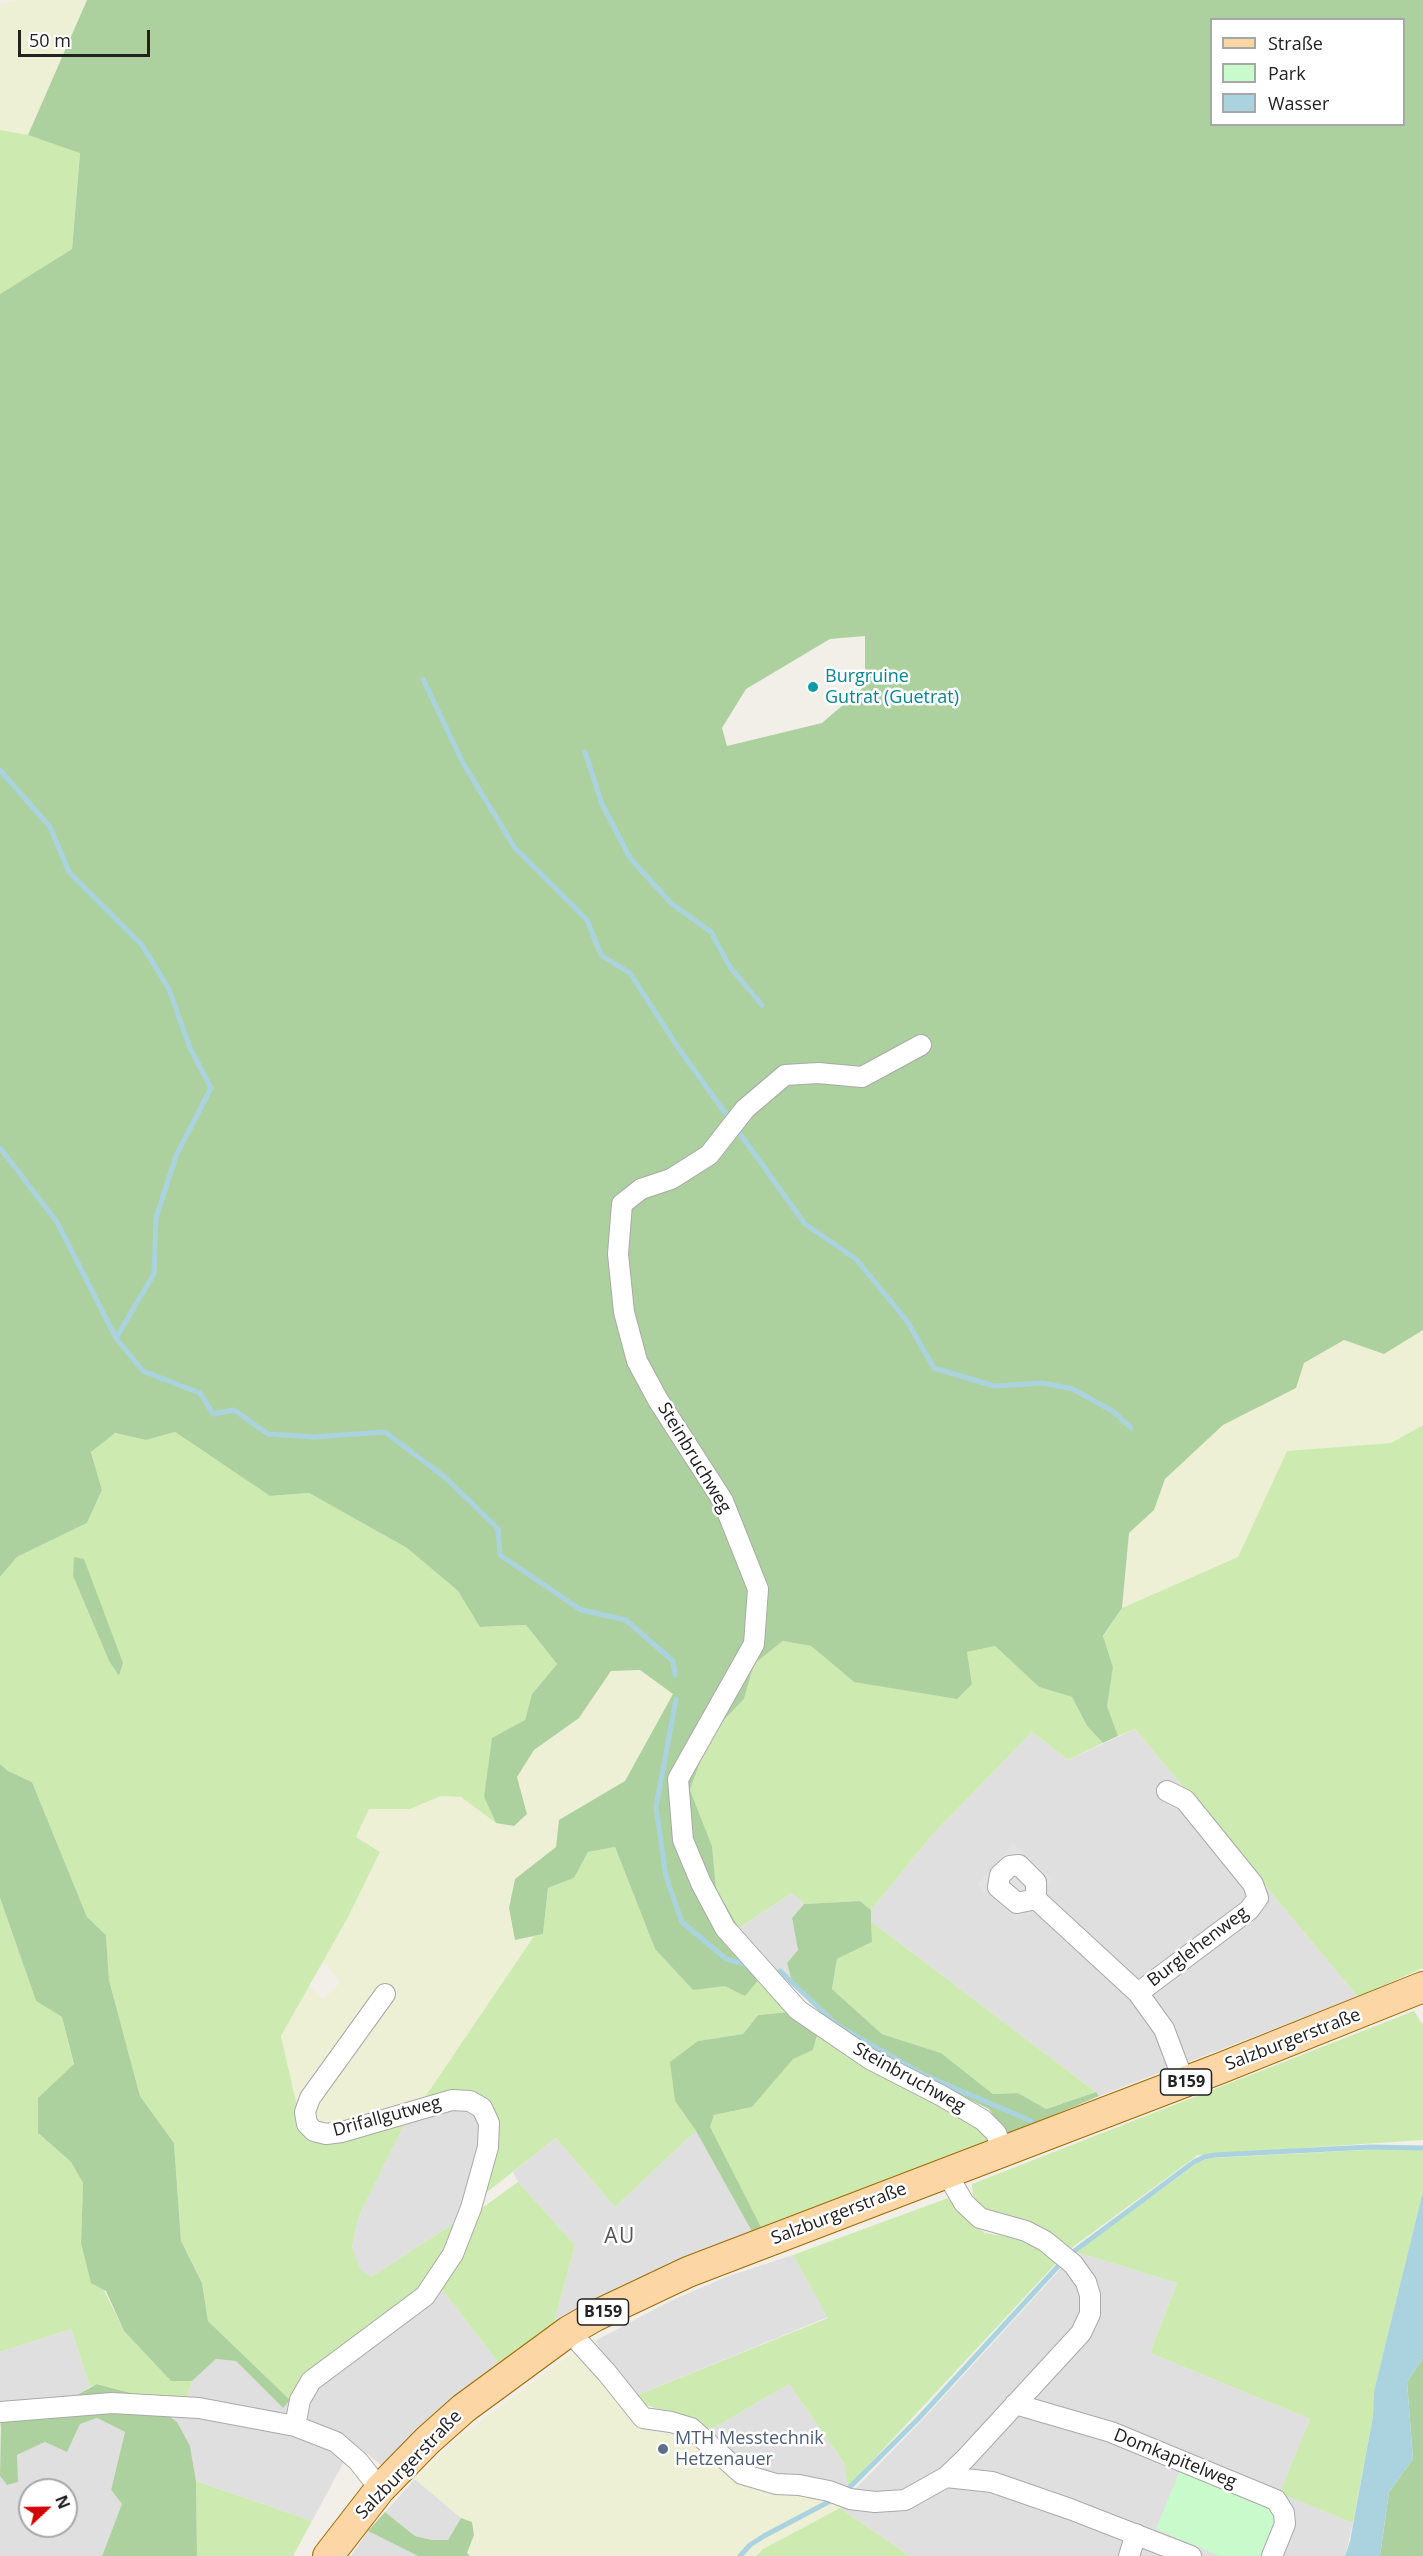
<!DOCTYPE html>
<html>
<head>
<meta charset="utf-8">
<style>
  body { margin:0 }
  #map { position:relative; width:1423px; height:2556px; overflow:hidden; background:#f2efe9; font-family:"Open Sans",sans-serif }
  canvas { display:block }
  .legend { position:absolute; left:1210px; top:18px; width:195px; height:108px; box-sizing:border-box; background:#fff; border:2px solid #a7a7a7; margin:0; padding:8px 10px; list-style:none; font-size:18px; color:#222 }
  .legend li { display:flex; align-items:center; gap:12px; height:30px }
  .legend b { width:30px; border:2px solid #a7a7a7 }
  .north { position:absolute; left:18px; top:2478px; width:60px; height:60px; box-sizing:border-box; background:#fff; border:2px solid #a7a7a7; border-radius:50%; rotate:68deg; font-size:16px; font-weight:700; line-height:24px; text-align:center; color:#222 }
  .north::after { content:''; display:block; margin:auto; width:21px; height:27px; background:#d40000; clip-path:polygon(50% 0,100% 100%,50% 72%,0 100%) }
  .scale { position:absolute; left:18px; top:30px; width:132px; height:27px; box-sizing:border-box; border:3px solid #222; border-top:0; padding-left:8px; font-size:18px; line-height:21px; white-space:nowrap; color:#222; -webkit-text-stroke:4px #fff; paint-order:stroke }
</style>
</head>
<body>
<div id="map">
<canvas width="1423" height="2556"></canvas>
<ul class="legend">
<li><b style="height:8px;background:#fcd6a4"></b>Straße</li>
<li><b style="height:16px;background:#c8facc"></b>Park</li>
<li><b style="height:16px;background:#aad3df"></b>Wasser</li>
</ul>
<div class="north">N</div>
<div class="scale">50 m</div>
</div>
<script>
const context = document.querySelector('canvas').getContext('2d');
context.lineJoin = 'round';
function paint(path, color) {
  context.fillStyle = color;
  context.fill(path, 'evenodd');
}
function toPath(rows) {
  const path = new Path2D();
  for (const r of rows) {
    path.moveTo(r[0], r[1]);
    for (let i = 2; i < r.length; i += 2) path.lineTo(r[i], r[i + 1]);
  }
  return path;
}
function stroke(path, color, width, dash) {
  context.strokeStyle = color;
  context.lineWidth = width;
  context.lineCap = dash ? 'butt' : 'round';
  context.setLineDash(dash || []);
  context.stroke(path);
}
function drawText(font, color, halo, rows, align = 'center') {
  context.font = font + ' "Open Sans",sans-serif';
  context.lineWidth = 5;
  context.setLineDash([]);
  context.textBaseline = 'middle';
  context.strokeStyle = halo;
  context.fillStyle = color;
  for (const [text, x, y, turn = 0] of rows) {
    context.save();
    context.translate(x, y);
    context.rotate((+turn || 0) * Math.PI / 180);
    context.textAlign = isNaN(turn) ? turn : align;
    if (halo) context.strokeText(text, 0, 0);
    context.fillText(text, 0, 0);
    context.restore();
  }
}
paint(toPath([
  [1135,1729,1358,1997,1099,2096,1096,2092,872,1922,871,1910,932,1835,1032,1732,1068,1760],
  [792,1893,804,1904,792,1918,798,1950,787,1963,793,1986,744,1941,739,1928],
  [465,2106,479,2112,483,2123,462,2218,371,2277,359,2269,352,2247,359,2216,405,2123],
  [696,2131,755,2237,553,2326,575,2245,518,2182,513,2172,556,2138,615,2207],
  [1076,2252,1177,2283,1150,2353,1310,2419,1281,2493,1353,2523,1345,2556,910,2556,840,2508,855,2489,926,2416],
  [793,2255,828,2317,635,2396,595,2341,670,2301,726,2277],
  [438,2284,500,2365,445,2407,381,2465,354,2443,312,2521,196,2481,190,2446,142,2396,186,2399,192,2381,216,2359,236,2361,282,2407,290,2400,308,2406,321,2381,425,2310],
  [71,2329,90,2387,73,2397,48,2419,2,2421,0,2428,0,2352],
  [789,2384,844,2463,848,2487,829,2498,740,2483,705,2433],
  [97,2418,125,2432,111,2490,122,2504,102,2556,0,2556,0,2476,7,2485,17,2455,45,2442,67,2451,80,2424],
  [30,2490,66,2490,66,2526,30,2526],
  [415,2479,461,2518,448,2540,432,2540,415,2536,385,2512],
  [368,2531,418,2556,351,2556]
]), '#e0dfdf');
paint(toPath([
  [19,0,87,0,28,135,0,130,0,4],
  [1423,1330,1423,1425,1391,1443,1287,1451,1238,1557,1122,1608,1129,1532,1154,1510,1165,1479,1223,1425,1296,1388,1304,1363,1344,1340,1384,1354],
  [640,1670,673,1694,625,1781,560,1820,556,1847,515,1879,514,1939,534,1936,421,2103,338,2130,299,2114,281,2036,309,1986,323,1999,341,1982,323,1961,380,1852,356,1837,369,1808,410,1809,441,1796,461,1797,496,1823,527,1814,517,1777,534,1750,579,1718,611,1671],
  [571,2354,578,2355,630,2410,674,2426,740,2483,829,2498,840,2508,763,2549,756,2556,470,2556,466,2553,474,2535,472,2523,461,2518,415,2479,457,2439]
]), '#eef0d5');
paint(toPath([
  [0,130,28,135,80,152,72,249,0,294],
  [1423,1425,1423,1968,1358,1997,1135,1729,1118,1736,1106,1706,1113,1667,1103,1637,1122,1608,1238,1557,1287,1451,1391,1443],
  [175,1432,270,1496,309,1493,407,1548,458,1591,481,1627,526,1625,557,1664,532,1694,525,1720,484,1797,496,1823,461,1797,441,1796,410,1809,369,1809,356,1837,380,1852,348,1917,281,2036,301,2124,308,2133,405,2123,359,2216,352,2247,360,2269,371,2277,462,2218,456,2237,422,2290,406,2305,302,2375,290,2400,208,2321,202,2283,181,2241,174,2143,140,2096,109,1980,106,1935,87,1917,32,1782,8,1771,0,1764,0,1577,17,1557,87,1523,102,1490,91,1451,115,1433,146,1440],
  [75,1557,123,1663,119,1676,109,1661,73,1576],
  [783,1641,811,1646,854,1682,972,1684,967,1652,995,1646,1039,1687,1072,1697,1087,1726,1103,1743,1068,1760,1032,1732,932,1835,871,1910,860,1901,804,1904,792,1893,739,1928,716,1888,712,1846,690,1790,709,1734,744,1699,754,1664],
  [615,1847,655,1949,693,1990,760,1978,789,2012,758,2015,743,2034,698,2041,675,2101,696,2131,615,2207,556,2138,482,2196,490,2108,421,2103,534,1936,543,1934,548,1888,574,1878,588,1852],
  [0,1898,36,2001,62,2017,74,2065,39,2098,38,2133,71,2162,83,2183,81,2243,124,2331,171,2381,192,2381,186,2399,142,2396,98,2384,90,2387,71,2329,0,2352],
  [872,1922,1096,2092,1045,2109,1018,2093,993,2094,941,2053,882,2034,832,1989,837,1959,872,1942],
  [1414,2011,1423,2025,1423,2140,1198,2155,1070,2249,1041,2229,986,2211,973,2196,972,2184],
  [818,2032,976,2120,992,2144,762,2229,709,2127,714,2115,752,2107,793,2058,813,2050],
  [1423,2147,1423,2191,1374,2391,1373,2416,1353,2523,1280,2493,1310,2419,1150,2353,1177,2283,1076,2252,1200,2161,1211,2158],
  [518,2182,575,2245,553,2326,500,2365,438,2284,478,2211],
  [948,2198,966,2219,985,2233,1027,2240,1059,2260,848,2487,844,2463,789,2384,705,2433,688,2418,646,2405,635,2396,828,2318,793,2255],
  [196,2481,312,2521,293,2556,197,2556],
  [840,2508,910,2556,756,2556,763,2549]
]), '#cdebb0');
paint(toPath([
  [87,0,1423,0,1423,1330,1384,1354,1344,1340,1304,1363,1296,1388,1223,1425,1165,1479,1154,1510,1129,1533,1122,1608,1103,1636,1113,1667,1107,1706,1118,1736,1103,1743,1087,1726,1072,1697,1039,1687,995,1646,967,1652,972,1684,957,1699,854,1682,811,1646,783,1641,754,1664,744,1699,710,1734,690,1790,712,1846,716,1888,739,1928,760,1978,745,1996,725,1986,693,1990,655,1949,615,1847,588,1852,574,1878,548,1888,543,1934,515,1940,509,1908,515,1879,556,1847,559,1820,625,1781,673,1694,640,1670,611,1671,579,1718,534,1750,517,1777,527,1814,514,1826,496,1823,484,1797,492,1738,525,1720,532,1694,557,1664,526,1625,480,1627,458,1591,407,1548,309,1493,270,1496,175,1432,146,1440,115,1433,91,1452,102,1490,87,1523,17,1557,0,1577,0,294,72,249,80,153,28,135],
  [1212,20,1404,20,1404,124,1212,124],
  [865,636,865,686,822,723,727,746,722,728,746,689,830,639],
  [74,1557,84,1559,123,1663,119,1676,109,1661,73,1576],
  [0,1764,8,1771,32,1782,87,1917,106,1935,109,1980,140,2096,174,2143,181,2241,202,2283,208,2321,290,2400,283,2408,236,2361,216,2359,192,2381,171,2381,124,2331,106,2291,91,2283,81,2243,83,2183,71,2162,38,2133,38,2098,74,2064,62,2017,36,2001,0,1898],
  [860,1901,871,1910,872,1942,837,1959,832,1989,882,2034,941,2053,993,2094,1018,2093,1046,2109,1096,2092,1099,2096,1007,2135,989,2109,905,2068,836,2025,793,1986,787,1963,798,1950,792,1918,804,1904],
  [789,2012,818,2032,813,2050,793,2059,752,2107,714,2115,710,2127,762,2229,755,2237,696,2131,675,2101,670,2062,698,2041,743,2034,758,2015],
  [1423,2358,1423,2556,1380,2556,1389,2492,1413,2459,1407,2382],
  [97,2384,142,2396,177,2422,190,2446,196,2481,197,2556,102,2556,122,2504,111,2490,125,2432,97,2418,80,2424,67,2452,45,2442,17,2455,18,2482,7,2485,0,2476,1,2421,48,2419,73,2397],
  [385,2512,415,2536,432,2540,448,2540,461,2518,472,2522,474,2535,467,2553,470,2556,418,2556,368,2531]
]), '#add19e');
paint(toPath([
  [1181,2468,1270,2505,1279,2525,1266,2556,1220,2556,1156,2529]
]), '#c8facc');
paint(toPath([
  [1013,1843,1053,1879,1017,1921,977,1885]
]), '#e2e2e2');
paint(toPath([
  [1423,2191,1423,2358,1407,2382,1413,2459,1389,2492,1380,2556,1345,2556,1350,2541,1373,2416,1374,2391]
]), '#aad3df');
stroke(toPath([
  [423,679,463,763,515,848,587,920,601,955,630,973,679,1049,728,1117],
  [585,752,602,804,630,858,671,903,711,932,730,967,762,1005],
  [0,770,50,827,69,872,142,945,169,989,190,1048,211,1088,176,1156,156,1218,154,1274,116,1338],
  [738,1131,805,1224,856,1259,907,1321,934,1368,994,1386,1042,1383,1073,1389,1114,1412,1131,1428],
  [0,1148,57,1222,116,1338,143,1371,200,1393,213,1414,234,1410,268,1434,314,1437,385,1432,446,1478,498,1529,500,1555,581,1610,626,1620,673,1661,675,1675],
  [676,1699,656,1807,666,1877,682,1922,726,1959,748,1965],
  [780,1971,837,2025,922,2074,1031,2121],
  [1069,2255,1194,2162,1204,2157,1215,2155,1370,2147,1423,2148],
  [845,2492,919,2418,1062,2262],
  [740,2556,750,2545,764,2536,834,2499]
]), '#aad3df', 5);
const minor = toPath([
  [921,1045,862,1077,818,1073,785,1075,745,1109,709,1155,671,1179,641,1189,622,1204,618,1254,624,1312,637,1361,658,1400,723,1501,758,1589,754,1644,678,1779,683,1840,701,1883,725,1928,798,2010,870,2059,942,2096,983,2120,996,2133,1003,2152],
  [1036,1899,1017,1903,998,1887,1000,1875,1010,1866,1019,1865,1036,1882,1036,1899,1138,1993,1164,2029,1184,2082],
  [1138,1993,1249,1910,1258,1898,1253,1884,1185,1800,1167,1791],
  [569,2331,607,2373,643,2418,671,2422,691,2428,742,2474,776,2484,799,2485,829,2491,850,2499,875,2502,905,2500,946,2477,965,2459,1081,2333,1090,2314,1090,2295,1086,2282,1073,2264,1045,2241,1026,2231,980,2218,964,2203,947,2174],
  [1015,2404,1111,2432,1276,2500,1284,2513,1285,2524,1272,2556],
  [0,2412,112,2403,199,2408,295,2426,336,2442,358,2461,380,2489],
  [295,2426,300,2400,311,2381,425,2296,453,2254,471,2208,488,2147,489,2123,482,2108,470,2101,452,2100,342,2132,326,2134,314,2131,307,2124,305,2112,310,2098,385,1994],
  [946,2477,992,2482,1070,2509,1191,2556],
  [1129,2556,1136,2534]
]);
const primary = toPath([
  [328,2556,380,2489,428,2440,464,2408,569,2331,595,2316,688,2272,1221,2068,1423,1987]
]);
stroke(minor, '#a9a9a9', 22);
stroke(primary, '#a06b00', 32);
stroke(minor, '#fff', 20);
stroke(primary, '#fcd6a4', 30);
for (const [x, y, r, color] of [
  [813,687,6,"#0f9aa8"],
  [663,2449,6,"#5c6f8a"]
]) {
  const dot = new Path2D();
  dot.arc(x, y, r, 0, 2 * Math.PI);
  context.fillStyle = color;
  context.fill(dot);
  stroke(dot, '#fff', 2);
}
for (const [x, y, w] of [
  [1186,2082,51],
  [603,2312,51]
]) {
  const box = new Path2D();
  box.roundRect(x - w / 2, y - 13, w, 26, 4.5);
  context.fillStyle = '#fff';
  context.fill(box);
  stroke(box, '#222', 1.5);
}
drawText('bold 16px', '#222', null, [
  ["B159",1186,2082],
  ["B159",603,2312]
]);
drawText('18px', '#0d838f', '#fff', [
  ["Burgruine",825,677],
  ["Gutrat (Guetrat)",825,698]
], 'left');
drawText('18px', '#222', '#fff', [
  ["Steinbruchweg",694,1458,59],
  ["Burglehenweg",1198,1947,-37],
  ["Salzburgerstraße",1293,2040,-21],
  ["Steinbruchweg",909,2078,29],
  ["Drifallgutweg",387,2117,-15],
  ["Salzburgerstraße",839,2214,-21],
  ["Domkapitelweg",1175,2459,22],
  ["Salzburgerstraße",409,2465,-46]
]);
drawText('18px', '#4e5e75', '#fff', [
  ["MTH Messtechnik",675,2439],
  ["Hetzenauer",675,2460]
], 'left');
context.letterSpacing = '1.5px';
drawText('21px', '#555', '#fff', [
  ["AU",620,2237]
]);
context.letterSpacing = '0px';
</script>
</body>
</html>
